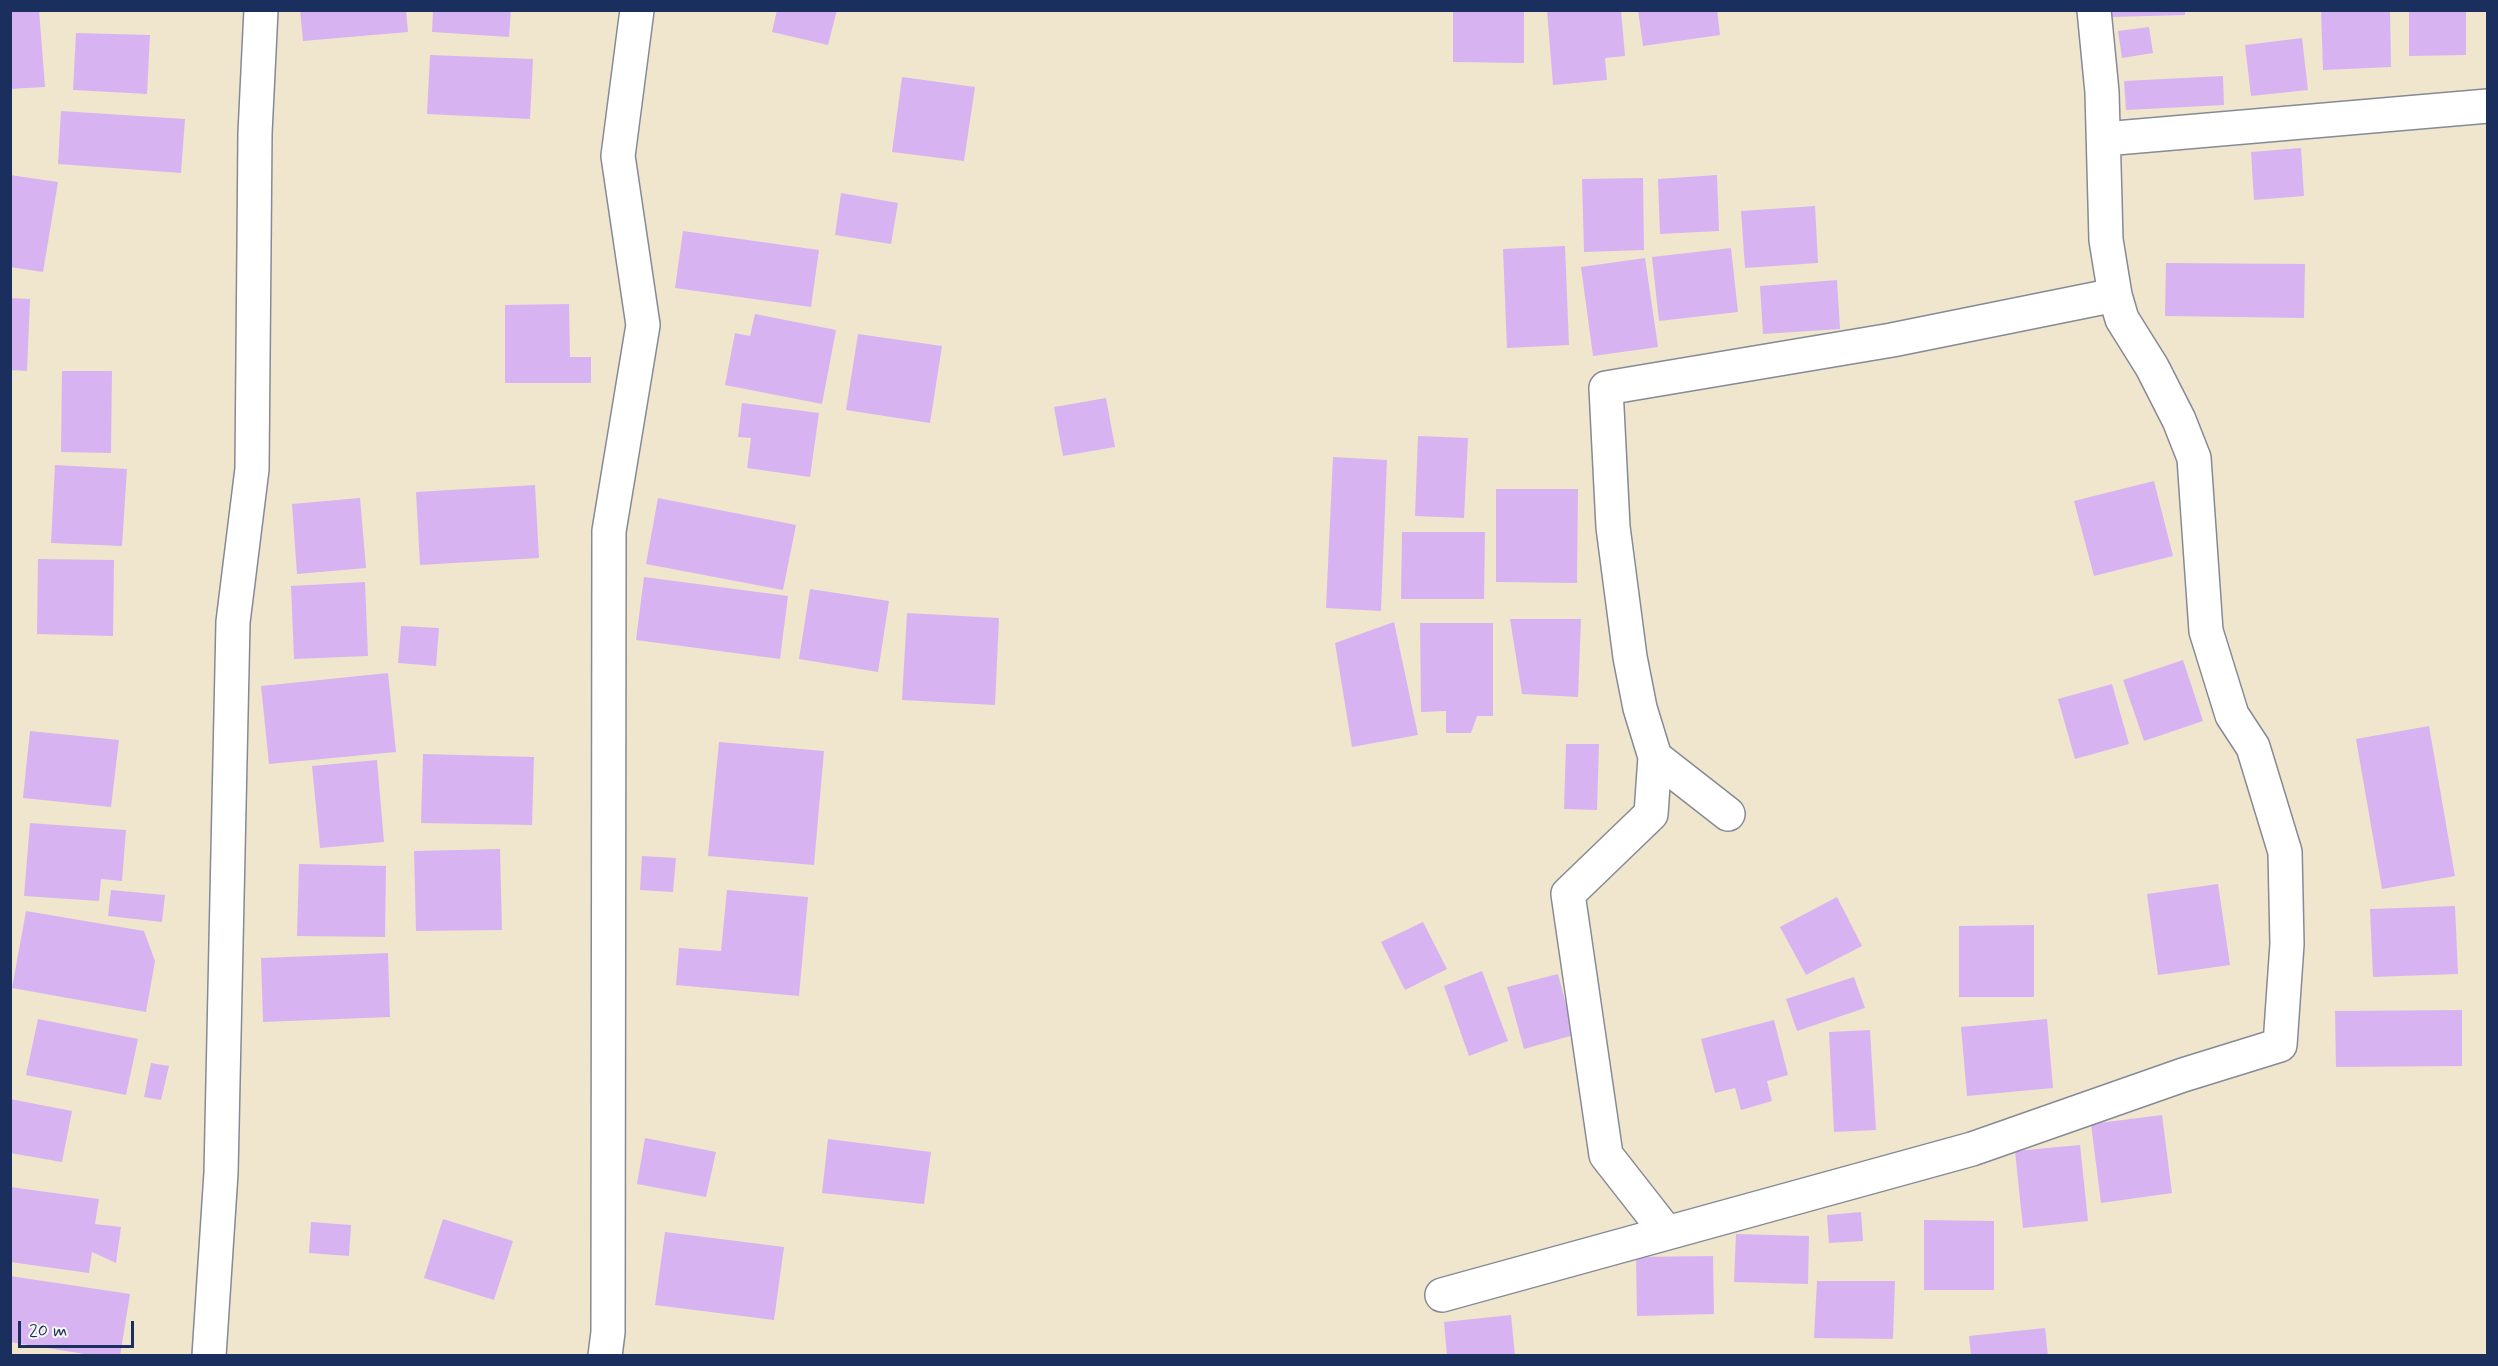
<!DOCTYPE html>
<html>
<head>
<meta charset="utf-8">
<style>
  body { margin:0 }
  #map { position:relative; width:2498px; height:1366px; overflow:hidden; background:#efe6cd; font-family:Mynerve,sans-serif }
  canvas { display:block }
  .frame { position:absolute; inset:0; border:12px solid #1b2f5e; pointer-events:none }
  .scale { position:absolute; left:18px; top:1321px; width:116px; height:27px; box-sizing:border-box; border:3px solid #1b2f5e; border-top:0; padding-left:8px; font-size:18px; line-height:21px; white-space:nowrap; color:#1b2f5e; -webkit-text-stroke:4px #f6f6f2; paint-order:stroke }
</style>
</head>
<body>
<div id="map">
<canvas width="2498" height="1366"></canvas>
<div class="frame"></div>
<div class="scale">20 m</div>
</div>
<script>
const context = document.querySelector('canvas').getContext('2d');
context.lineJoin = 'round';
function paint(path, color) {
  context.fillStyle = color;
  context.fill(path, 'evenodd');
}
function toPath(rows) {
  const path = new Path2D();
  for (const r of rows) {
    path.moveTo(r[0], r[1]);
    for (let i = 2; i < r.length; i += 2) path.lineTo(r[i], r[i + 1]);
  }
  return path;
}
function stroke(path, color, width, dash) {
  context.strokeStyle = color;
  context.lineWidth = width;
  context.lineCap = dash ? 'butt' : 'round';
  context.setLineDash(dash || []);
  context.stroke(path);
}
paint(toPath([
  [10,10,39,10,45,87,10,89],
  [300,10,406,10,408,32,303,41],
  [433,10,511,10,509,37,432,32],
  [777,10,837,10,828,45,772,32],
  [1453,10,1524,10,1524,63,1453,62],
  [1547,10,1621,10,1625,56,1605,58,1607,80,1553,85],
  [1638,10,1717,10,1720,35,1643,46],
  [2112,10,2185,10,2185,15,2112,17],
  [2321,10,2390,10,2391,67,2323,70],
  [2409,10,2466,10,2466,55,2409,56],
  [2149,27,2153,53,2122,58,2118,31],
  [76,33,150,35,147,94,73,90],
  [2302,38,2308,90,2251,96,2245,45],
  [430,55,533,59,530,119,427,114],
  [2223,76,2224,105,2126,110,2124,81],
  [902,77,975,87,964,161,892,152],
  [61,111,185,119,181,173,58,164],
  [2301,148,2304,196,2254,200,2251,152],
  [10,175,58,182,43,272,10,267],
  [1717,175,1719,231,1660,234,1658,179],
  [1643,178,1644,250,1584,252,1582,179],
  [841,193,898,203,891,244,835,235],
  [1815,206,1818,263,1745,268,1741,211],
  [683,231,819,250,811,307,675,288],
  [1565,246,1569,345,1507,348,1503,249],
  [1731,248,1738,312,1659,321,1652,257],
  [1645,258,1658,347,1593,356,1581,267],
  [2166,263,2305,264,2304,318,2165,316],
  [1837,280,1840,329,1763,334,1760,286],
  [10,298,30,299,27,371,10,370],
  [569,304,570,357,591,357,591,383,505,383,505,305],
  [755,314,836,330,822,404,725,385,735,333,750,336],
  [858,334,942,346,930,423,846,410],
  [62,371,112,371,111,453,61,452],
  [1106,398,1115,447,1063,456,1054,407],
  [742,403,819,413,810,477,747,468,751,438,738,437],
  [1418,436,1468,438,1464,518,1415,516],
  [1333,457,1387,460,1381,611,1326,608],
  [55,465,127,469,122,546,51,543],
  [2154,481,2173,556,2094,576,2074,501],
  [535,485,539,558,420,565,416,492],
  [1496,489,1578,489,1577,583,1496,582],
  [360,498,366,568,297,574,292,504],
  [658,498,796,525,783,590,646,564],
  [1402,532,1485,532,1484,599,1401,599],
  [38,559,114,560,113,636,37,634],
  [644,577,788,596,780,659,636,640],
  [365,582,368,656,294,659,291,586],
  [810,589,889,601,878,672,799,659],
  [907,613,999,618,995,705,902,700],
  [1510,619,1581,619,1578,697,1522,694],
  [1394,622,1418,735,1352,747,1335,643],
  [1420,623,1493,623,1493,716,1477,716,1471,733,1446,733,1446,711,1421,712],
  [401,626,439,628,436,666,398,663],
  [2183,660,2203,721,2144,741,2123,680],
  [388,673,396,752,269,764,261,686],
  [2112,684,2129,744,2075,759,2058,699],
  [2429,726,2455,876,2382,889,2356,739],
  [30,731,119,740,111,807,23,798],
  [719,742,824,751,814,865,708,856],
  [1566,744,1599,744,1597,810,1564,809],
  [423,754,534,757,532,825,421,823],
  [377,760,384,842,320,848,312,766],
  [30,823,126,830,122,881,101,879,99,901,24,896],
  [500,849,502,930,416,931,414,851],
  [642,856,676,858,673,892,640,890],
  [299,864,386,866,385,937,297,936],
  [2218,884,2230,965,2158,975,2147,894],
  [111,890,165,895,162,922,108,916],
  [727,890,808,897,799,996,676,985,679,948,721,951],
  [1837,897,1862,946,1806,975,1780,927],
  [2455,906,2458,974,2373,977,2370,909],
  [26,911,144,931,155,961,146,1012,12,988],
  [1423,922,1447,969,1405,990,1381,942],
  [2034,925,2034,997,1959,997,1959,926],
  [388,953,390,1017,263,1022,261,958],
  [1482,971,1508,1041,1469,1056,1444,986],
  [1558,974,1574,1035,1524,1049,1507,987],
  [1854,977,1865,1008,1797,1031,1786,999],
  [2462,1010,2462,1066,2336,1067,2335,1011],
  [38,1019,138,1039,126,1095,26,1075],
  [2047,1019,2053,1088,1967,1096,1961,1027],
  [1774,1020,1788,1075,1767,1081,1772,1101,1741,1110,1735,1088,1715,1093,1701,1039],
  [1870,1030,1876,1130,1834,1132,1829,1032],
  [151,1063,169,1066,161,1100,144,1097],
  [10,1099,72,1111,62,1162,10,1153],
  [2162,1115,2172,1193,2101,1203,2091,1124],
  [645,1138,716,1152,706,1197,637,1184],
  [828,1139,931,1152,924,1204,822,1193],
  [2080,1145,2088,1221,2023,1228,2015,1151],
  [10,1187,99,1199,95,1224,121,1227,116,1263,92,1252,89,1273,10,1262],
  [1861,1212,1863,1241,1829,1243,1827,1215],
  [443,1219,513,1241,494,1300,424,1278],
  [1924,1220,1994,1221,1994,1290,1924,1290],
  [311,1222,351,1225,349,1256,309,1253],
  [665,1232,784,1247,774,1320,655,1305],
  [1736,1234,1809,1236,1808,1284,1734,1282],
  [1713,1256,1714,1314,1637,1316,1636,1257],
  [10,1276,130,1294,120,1356,97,1356,10,1342],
  [1817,1281,1895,1281,1893,1339,1814,1338],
  [1511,1315,1515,1356,1447,1356,1444,1322],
  [2045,1328,2048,1356,1971,1356,1969,1336]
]), '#d7b4f1');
const street = toPath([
  [2104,139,2488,106],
  [1655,757,1651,814,1568,894,1606,1155,1667,1233],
  [1728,814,1655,757,1640,708,1630,657,1613,527,1606,388,1892,340,2115,295],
  [1442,1295,1972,1149,2183,1075,2280,1045,2287,944,2285,852,2253,747,2232,715,2206,631,2194,458,2179,420,2152,367,2122,319,2115,295,2106,240,2102,92,2094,10],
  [209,1356,221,1173,233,622,252,469,255,133,261,10],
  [605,1356,608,1332,609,531,643,325,618,156,637,10]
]);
stroke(street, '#858a96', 36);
stroke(street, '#fff', 33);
</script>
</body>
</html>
